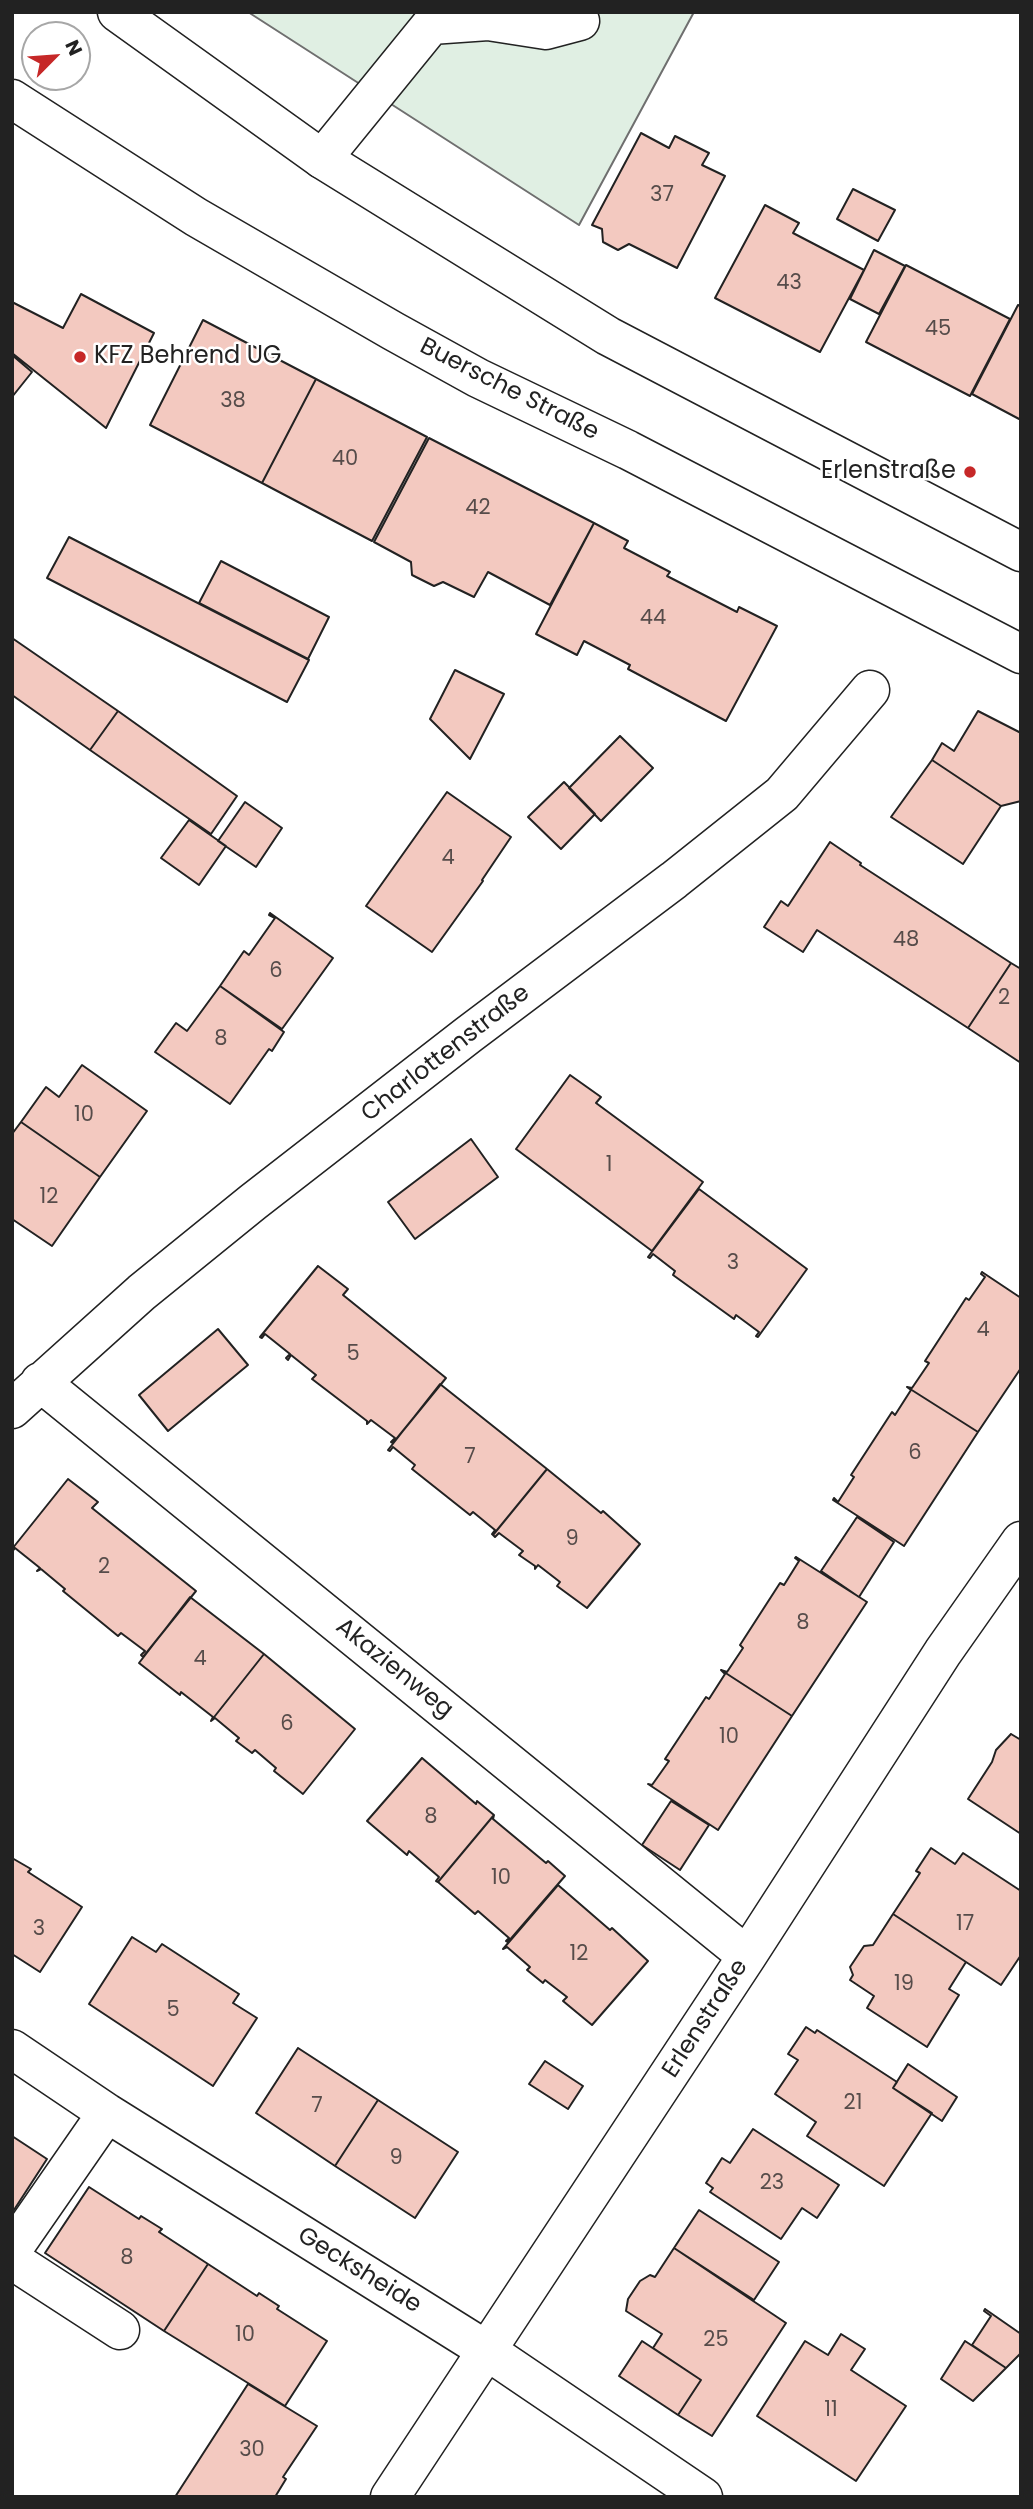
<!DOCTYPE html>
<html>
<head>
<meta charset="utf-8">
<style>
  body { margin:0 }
  #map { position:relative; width:1033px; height:2509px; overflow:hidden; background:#fff; font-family:Poppins,sans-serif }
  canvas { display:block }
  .frame { position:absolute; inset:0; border:14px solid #222; pointer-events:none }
  .north { position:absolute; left:21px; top:21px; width:70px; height:70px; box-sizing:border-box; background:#fff; border:2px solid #a7a7a7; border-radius:50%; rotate:65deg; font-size:19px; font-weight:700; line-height:28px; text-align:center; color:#222 }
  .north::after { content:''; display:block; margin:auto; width:24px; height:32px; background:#c62828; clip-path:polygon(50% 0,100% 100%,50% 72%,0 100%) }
</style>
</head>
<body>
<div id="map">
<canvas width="1033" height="2509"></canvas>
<div class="frame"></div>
<div class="north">N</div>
</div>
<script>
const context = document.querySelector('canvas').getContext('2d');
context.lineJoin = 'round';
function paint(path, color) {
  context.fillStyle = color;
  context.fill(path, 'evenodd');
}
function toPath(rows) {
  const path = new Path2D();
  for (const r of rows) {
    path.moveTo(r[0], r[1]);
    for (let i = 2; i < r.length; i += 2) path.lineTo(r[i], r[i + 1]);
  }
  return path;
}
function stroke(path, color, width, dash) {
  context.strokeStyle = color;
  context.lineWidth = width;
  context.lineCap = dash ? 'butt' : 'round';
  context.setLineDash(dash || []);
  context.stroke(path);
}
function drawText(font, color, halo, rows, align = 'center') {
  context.font = font + ' Poppins,sans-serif';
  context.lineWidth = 5;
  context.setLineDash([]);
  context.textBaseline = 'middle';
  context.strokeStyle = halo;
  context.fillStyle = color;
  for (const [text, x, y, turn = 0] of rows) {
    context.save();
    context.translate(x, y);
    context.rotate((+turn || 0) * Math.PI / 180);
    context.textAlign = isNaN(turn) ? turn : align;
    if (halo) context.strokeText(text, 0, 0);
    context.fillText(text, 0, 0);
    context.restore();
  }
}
const green = toPath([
  [248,12,694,12,579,225,248,12]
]);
paint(green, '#e0efe3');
stroke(green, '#6f6f6f', 2);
const building = toPath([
  [641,133,669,148,675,136,709,153,702,165,725,176,677,268,629,244,618,250,603,242,602,229,592,225,641,133],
  [853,189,895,210,878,241,837,219,853,189],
  [765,205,799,223,793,233,864,270,820,352,715,298,765,205],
  [874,250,905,266,879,314,850,299,874,250],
  [906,265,1010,319,970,396,866,342,906,265],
  [81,294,154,333,106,428,12,353,12,302,63,328,81,294],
  [1018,305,1021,306,1021,420,972,394,1018,305],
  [203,320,316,379,262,483,150,425,203,320],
  [12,355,32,372,12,397,12,355],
  [316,379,427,437,372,541,262,483,316,379],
  [429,438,594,523,550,605,488,572,474,597,443,582,434,586,412,575,411,562,374,542,429,438],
  [594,523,628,541,624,548,670,572,667,576,737,612,739,607,777,626,726,721,628,669,630,665,584,641,577,655,536,634,594,523],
  [69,537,309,660,287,702,47,578,69,537],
  [221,561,329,617,308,659,199,603,221,561],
  [12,638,118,711,90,750,12,695,12,638],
  [455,670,504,694,470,759,430,719,455,670],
  [118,711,237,796,211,834,90,750,118,711],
  [978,711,1021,733,1021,801,1001,806,932,760,942,743,954,751,978,711],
  [620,736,653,768,601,821,569,788,620,736],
  [932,760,1001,806,963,864,891,817,932,760],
  [564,782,595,814,561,849,528,817,564,782],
  [447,792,511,837,482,880,483,881,432,952,366,906,447,792],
  [245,802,282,828,256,867,218,841,245,802],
  [189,820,226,846,199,885,161,858,189,820],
  [830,842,861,863,860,865,1011,963,968,1028,817,930,803,952,764,927,781,901,788,906,830,842],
  [270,913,333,958,282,1029,220,986,244,951,249,955,275,918,269,915,270,913],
  [1011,963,1021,969,1021,1063,968,1028,1011,963],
  [220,986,284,1032,272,1051,269,1049,230,1104,155,1052,176,1023,187,1031,220,986],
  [82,1065,147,1111,100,1177,21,1122,46,1087,59,1097,82,1065],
  [570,1075,601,1097,596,1103,703,1182,652,1251,516,1149,570,1075],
  [21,1122,100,1177,52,1246,12,1219,12,1134,21,1122],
  [471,1139,498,1177,415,1239,388,1202,471,1139],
  [699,1189,807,1269,758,1337,756,1336,759,1332,736,1315,734,1319,673,1275,675,1271,653,1254,650,1258,648,1257,699,1189],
  [318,1266,348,1289,343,1295,446,1378,393,1443,391,1442,395,1438,371,1420,367,1424,367,1421,312,1379,316,1375,291,1355,288,1360,286,1358,290,1354,265,1334,262,1338,260,1337,318,1266],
  [982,1272,1021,1298,1021,1368,978,1432,907,1387,912,1388,929,1363,925,1361,966,1298,969,1300,985,1277,981,1274,982,1272],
  [218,1329,248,1365,168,1431,139,1395,218,1329],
  [440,1384,547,1469,493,1535,492,1534,495,1530,473,1512,470,1515,412,1469,415,1465,393,1447,390,1451,388,1450,440,1384],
  [907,1387,978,1432,904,1546,833,1500,834,1498,838,1502,854,1477,851,1475,892,1412,895,1415,911,1390,907,1387],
  [547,1469,601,1513,603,1511,640,1544,587,1608,557,1586,560,1582,538,1565,535,1569,535,1566,519,1555,523,1551,499,1533,495,1537,493,1535,547,1469],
  [68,1479,98,1502,92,1508,196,1591,143,1657,141,1655,145,1651,121,1633,118,1636,63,1591,65,1589,41,1569,37,1571,40,1568,15,1548,12,1552,12,1549,68,1479],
  [857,1517,894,1542,859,1597,821,1571,857,1517],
  [796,1557,867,1602,792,1716,721,1670,727,1672,743,1648,740,1645,780,1583,784,1585,799,1561,795,1558,796,1557],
  [190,1597,264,1654,211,1721,213,1717,181,1692,180,1695,139,1663,190,1597],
  [264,1654,355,1729,303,1794,274,1771,276,1768,255,1750,252,1753,236,1741,239,1738,215,1718,211,1721,264,1654],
  [721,1670,792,1716,718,1830,648,1784,652,1785,669,1761,665,1759,706,1697,709,1699,725,1674,721,1670],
  [1011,1734,1021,1740,1021,1834,968,1799,992,1762,996,1750,1011,1734],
  [422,1758,476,1804,477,1801,494,1815,438,1882,436,1881,439,1877,409,1851,407,1855,367,1821,422,1758],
  [671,1801,709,1825,680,1870,642,1845,671,1801],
  [494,1815,493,1819,546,1863,548,1861,565,1876,508,1942,506,1941,509,1938,478,1911,475,1914,438,1882,494,1815],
  [931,1848,955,1864,963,1853,1021,1891,1021,1955,1001,1985,893,1914,920,1873,916,1871,931,1848],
  [12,1858,31,1869,28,1872,82,1907,40,1972,12,1954,12,1858],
  [558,1885,610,1930,612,1928,648,1961,592,2025,563,2001,567,1997,545,1980,543,1983,527,1970,530,1967,507,1947,503,1949,558,1885],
  [893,1914,966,1962,949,1989,959,1995,927,2047,867,2008,874,1996,850,1980,853,1975,850,1967,864,1946,873,1945,893,1914],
  [132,1937,156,1952,162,1944,239,1994,233,2003,257,2018,213,2086,89,2004,132,1937],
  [806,2027,815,2033,817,2030,897,2082,893,2088,932,2113,884,2186,807,2136,816,2122,775,2094,798,2060,788,2054,806,2027],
  [298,2048,378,2100,335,2166,256,2113,298,2048],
  [545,2061,583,2086,568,2109,529,2084,545,2061],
  [908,2064,957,2097,942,2121,893,2088,908,2064],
  [378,2100,458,2152,415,2218,335,2166,378,2100],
  [753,2129,839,2185,817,2218,802,2208,781,2239,710,2192,713,2188,706,2183,722,2158,730,2163,753,2129],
  [12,2136,47,2159,12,2213,12,2136],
  [89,2187,139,2219,141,2216,162,2229,159,2232,208,2264,164,2331,45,2253,89,2187],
  [699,2210,779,2262,754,2300,674,2248,699,2210],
  [674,2248,786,2323,712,2436,678,2415,701,2380,653,2348,662,2334,626,2311,628,2299,640,2281,650,2275,655,2277,674,2248],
  [208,2264,257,2296,259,2293,279,2306,277,2309,327,2341,285,2406,164,2331,208,2264],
  [985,2309,1021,2334,1021,2353,1006,2368,972,2345,991,2316,984,2311,985,2309],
  [841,2334,865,2349,851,2370,906,2406,856,2481,757,2416,805,2341,828,2355,841,2334],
  [642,2341,701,2380,678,2415,619,2376,642,2341],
  [965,2341,1006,2368,973,2401,941,2379,965,2341],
  [248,2384,317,2426,283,2477,286,2479,275,2497,175,2497,248,2384]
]);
paint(building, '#f3c9c0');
stroke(building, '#222', 2);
const minor = toPath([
  [322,159,431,25,488,21,546,30,580,21],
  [40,1382,747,1956],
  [12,1409,142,1292,253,1202,468,1035,674,880,782,794,870,690],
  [12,2049,107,2113,486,2350,703,2497],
  [12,2250,107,2113],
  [12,2260,120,2330],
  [390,2497,747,1956,943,1652,1021,1541]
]);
const major = toPath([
  [117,12,322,159,608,336,1021,552],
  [12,99,196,217,393,331,478,378,628,450,1021,654]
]);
stroke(minor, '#222', 41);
stroke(major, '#222', 41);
stroke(minor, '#fff', 38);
stroke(major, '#fff', 38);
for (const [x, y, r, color] of [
  [80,357,7,"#c62828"],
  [970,472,7,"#c62828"]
]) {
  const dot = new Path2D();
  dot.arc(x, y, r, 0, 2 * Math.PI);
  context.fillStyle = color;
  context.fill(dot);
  stroke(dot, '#fff', 2.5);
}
drawText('21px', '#564c4a', null, [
  ["37",662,196],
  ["43",789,284],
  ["45",938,330],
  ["38",233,402],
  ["40",345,460],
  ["42",478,509],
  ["44",653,619],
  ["4",448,859],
  ["48",906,941],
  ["6",276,972],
  ["2",1004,999],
  ["8",221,1040],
  ["10",84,1116],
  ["1",609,1166],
  ["12",49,1198],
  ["3",733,1264],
  ["4",983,1331],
  ["5",353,1355],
  ["6",915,1454],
  ["7",470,1458],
  ["9",572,1540],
  ["2",104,1568],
  ["8",803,1624],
  ["4",200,1660],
  ["6",287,1725],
  ["10",729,1738],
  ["8",431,1818],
  ["10",501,1879],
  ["17",965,1925],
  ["3",39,1930],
  ["12",579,1955],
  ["19",904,1985],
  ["5",173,2011],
  ["21",853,2104],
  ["7",317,2107],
  ["9",396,2159],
  ["23",772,2184],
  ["8",127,2259],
  ["10",245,2336],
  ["25",716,2341],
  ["11",831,2411],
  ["30",252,2451]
]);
drawText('24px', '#222', '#fff', [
  ["KFZ Behrend UG",94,357],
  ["Erlenstraße",956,472,"right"]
], 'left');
drawText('24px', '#222', '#fff', [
  ["Buersche Straße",509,390,27],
  ["Charlottenstraße",446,1054,-38],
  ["Akazienweg",394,1669,39],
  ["Erlenstraße",706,2019,-57],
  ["Gecksheide",359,2271,32]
]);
</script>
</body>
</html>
